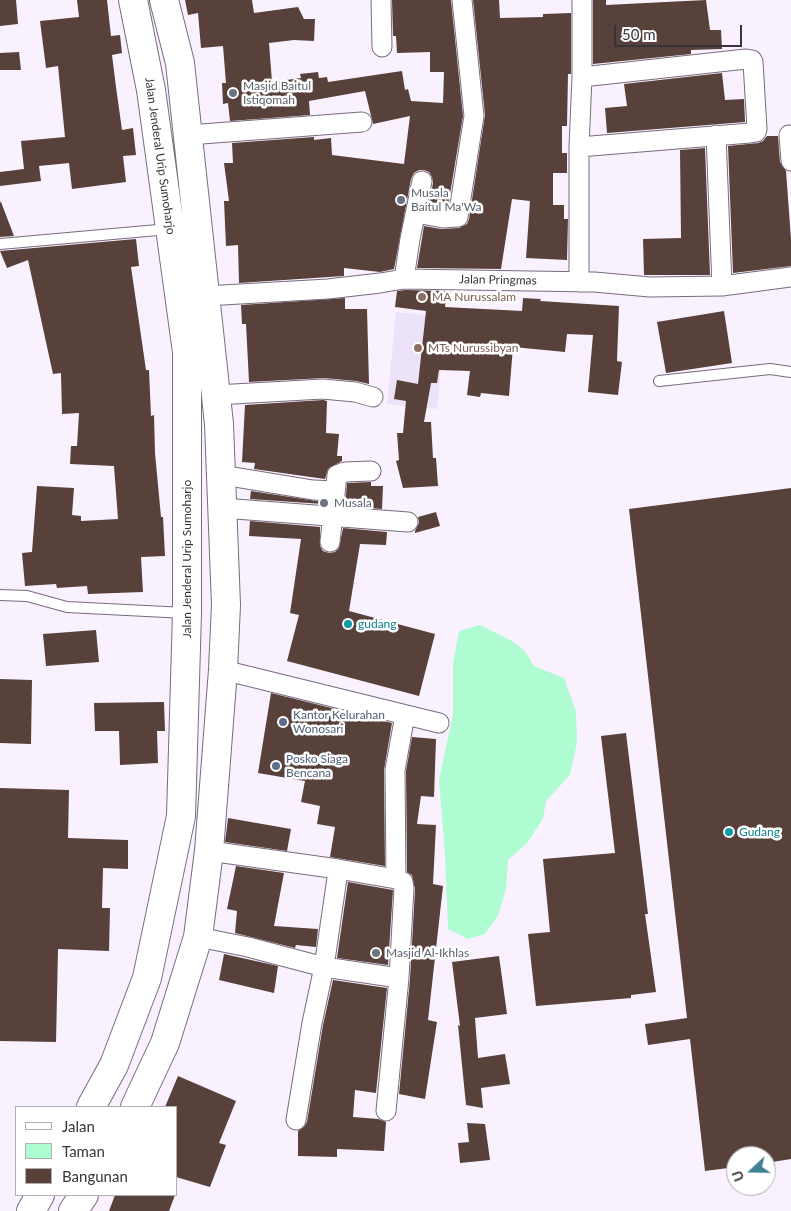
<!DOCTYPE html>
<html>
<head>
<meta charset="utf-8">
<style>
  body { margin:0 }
  #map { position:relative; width:791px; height:1211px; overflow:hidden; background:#faf1ff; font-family:Lato,sans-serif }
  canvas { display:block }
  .legend { position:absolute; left:15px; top:1106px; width:162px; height:90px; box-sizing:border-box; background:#fff; border:1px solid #b0aeb1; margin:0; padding:6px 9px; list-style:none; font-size:15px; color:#39343c }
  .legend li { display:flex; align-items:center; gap:10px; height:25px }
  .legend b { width:25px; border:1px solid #b0aeb1 }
  .north { position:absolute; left:726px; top:1146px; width:50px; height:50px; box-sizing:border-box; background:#fff; border:1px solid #b0aeb1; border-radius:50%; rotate:249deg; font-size:14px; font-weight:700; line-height:20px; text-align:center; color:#39343c }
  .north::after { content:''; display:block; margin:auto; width:18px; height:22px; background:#3f8092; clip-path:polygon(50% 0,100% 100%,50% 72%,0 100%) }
  .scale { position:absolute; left:614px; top:25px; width:128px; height:22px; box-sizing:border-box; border:2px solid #39343c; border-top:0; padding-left:6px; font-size:15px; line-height:18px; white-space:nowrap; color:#39343c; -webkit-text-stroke:4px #fff; paint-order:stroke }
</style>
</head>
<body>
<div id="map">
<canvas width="791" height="1211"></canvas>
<ul class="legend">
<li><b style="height:6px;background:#fff"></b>Jalan</li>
<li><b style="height:14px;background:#affbd2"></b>Taman</li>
<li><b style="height:14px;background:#58413b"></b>Bangunan</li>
</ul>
<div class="north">U</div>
<div class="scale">50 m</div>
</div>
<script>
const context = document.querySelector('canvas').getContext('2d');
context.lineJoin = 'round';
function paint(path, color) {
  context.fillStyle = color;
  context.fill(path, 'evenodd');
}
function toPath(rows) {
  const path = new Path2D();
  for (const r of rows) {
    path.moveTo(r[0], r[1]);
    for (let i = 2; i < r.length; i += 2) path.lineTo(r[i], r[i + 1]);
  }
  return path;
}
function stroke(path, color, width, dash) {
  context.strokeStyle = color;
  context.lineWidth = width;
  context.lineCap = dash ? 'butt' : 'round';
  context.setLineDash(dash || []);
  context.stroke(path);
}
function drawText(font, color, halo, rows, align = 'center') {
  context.font = font + ' Lato,sans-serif';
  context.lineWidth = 5;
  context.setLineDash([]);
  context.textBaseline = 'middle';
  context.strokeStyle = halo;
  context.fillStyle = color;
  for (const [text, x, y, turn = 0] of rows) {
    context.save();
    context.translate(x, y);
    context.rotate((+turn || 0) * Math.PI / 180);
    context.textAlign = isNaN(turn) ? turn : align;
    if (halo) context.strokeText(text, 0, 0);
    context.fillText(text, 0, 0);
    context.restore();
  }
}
paint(toPath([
  [396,312,446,317,437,409,387,404]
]), '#ece3f8');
paint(toPath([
  [480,625,512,641,524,650,534,666,564,678,576,711,577,743,570,775,546,801,543,819,527,843,508,860,506,889,498,916,485,934,468,939,448,929,445,854,439,780,453,714,453,664,459,631]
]), '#affbd2');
paint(toPath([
  [0,0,16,0,18,24,0,26],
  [77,0,107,0,111,36,120,35,122,53,112,55,116,87,122,130,133,128,136,155,123,156,126,182,72,189,69,163,39,166,41,181,0,186,0,172,24,169,21,141,65,137,58,66,46,68,40,21,79,17],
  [185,0,252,0,254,13,298,7,304,19,315,19,314,41,294,40,269,43,272,82,301,78,300,74,318,72,319,78,327,77,328,82,402,71,405,90,408,89,411,101,443,103,444,72,430,72,430,52,397,53,396,36,393,36,392,0,451,0,463,116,448,206,429,204,433,183,432,177,429,172,424,170,419,170,414,173,411,179,394,269,380,272,344,268,344,276,239,283,238,245,226,246,224,201,229,201,224,163,233,163,232,143,314,137,314,140,331,138,332,155,404,164,410,116,373,124,365,91,309,101,310,115,230,121,228,103,223,104,222,83,226,83,223,46,201,48,198,13,188,15],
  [473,0,499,0,500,18,543,17,543,14,571,13,571,74,568,74,567,126,562,126,562,153,567,153,567,173,553,173,553,205,564,205,564,219,568,219,567,260,526,258,530,201,512,199,501,269,417,268,424,226,441,229,459,228,467,224,469,219,485,115],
  [593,0,606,0,606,5,706,0,710,30,721,30,722,49,691,50,691,54,593,64],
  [19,52,21,70,0,70,0,53],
  [722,73,725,100,744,99,745,122,607,133,605,108,627,106,624,84],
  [767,136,778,136,780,162,786,171,791,239,791,266,733,273,728,146,758,143,763,141],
  [705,148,710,275,644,275,643,239,681,238,680,150],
  [0,202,1,202,14,236,0,237],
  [136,239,139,266,131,267,146,370,149,370,151,416,154,415,155,453,161,517,163,517,165,556,141,557,143,592,88,594,87,586,57,588,56,584,25,586,22,553,32,552,37,486,74,488,72,515,81,516,81,521,118,519,114,466,70,464,71,446,77,446,79,413,62,414,61,373,53,374,28,260,7,268,0,251],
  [405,290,447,291,445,307,522,311,523,298,541,299,540,301,619,306,617,361,622,362,618,395,588,392,593,335,567,334,565,352,513,347,509,396,481,393,480,397,467,395,470,371,439,370,437,383,431,383,424,422,431,422,433,458,436,458,438,486,403,488,396,461,399,460,397,433,403,433,406,401,394,399,397,380,418,384,426,311,395,307,397,291],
  [345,298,345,309,367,309,369,384,356,381,324,378,249,382,246,324,242,324,241,305],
  [724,311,732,363,666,373,657,322],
  [323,400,327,401,326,433,339,434,337,456,342,456,342,461,328,469,325,479,254,469,255,463,242,462,245,405],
  [371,482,371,486,383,486,382,509,345,506,347,483],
  [791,488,791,1159,766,1163,766,1156,736,1156,736,1167,705,1171,690,1039,648,1045,645,1024,687,1018,629,509],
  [251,491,323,502,323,504,250,499],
  [436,512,440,526,415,533,415,531,419,523,418,517],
  [250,521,320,527,320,546,323,551,329,553,335,552,339,548,343,528,387,532,386,545,360,544,349,611,435,634,419,696,287,661,299,615,290,613,301,539,249,536],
  [96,630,99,662,46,666,43,634],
  [0,679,32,680,31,744,0,743],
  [271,693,392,723,384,770,385,866,330,857,335,827,317,824,320,806,301,802,305,781,258,773],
  [164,702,165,731,157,731,158,763,120,765,119,731,95,731,94,703],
  [626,733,648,914,645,914,656,992,631,995,631,998,536,1006,528,934,550,932,543,859,615,853,601,736],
  [412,737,436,739,434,797,421,796,417,824,436,825,433,884,443,886,428,1020,437,1022,425,1099,399,1094,410,979,415,889,412,875,407,872,406,771],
  [0,788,69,790,68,838,128,840,128,869,103,868,102,908,110,908,109,951,58,949,56,1042,0,1041],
  [228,818,291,829,287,851,225,842],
  [236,866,284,873,274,926,318,929,316,947,296,945,295,948,235,933,237,911,227,909],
  [348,882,393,890,388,965,337,958],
  [224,954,278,966,274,993,219,980],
  [499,956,507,1014,475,1018,478,1058,505,1054,510,1084,481,1088,483,1108,466,1105,458,1025,460,1026,452,962],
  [333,980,387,988,376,1093,355,1090,353,1117,378,1119,386,1122,384,1151,337,1149,337,1157,298,1156,298,1131,304,1127,307,1122,323,1025],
  [178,1076,236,1101,219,1143,226,1145,210,1187,176,1177,176,1107,165,1107],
  [467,1123,485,1124,490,1160,460,1163,458,1143,469,1142],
  [115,1195,175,1195,169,1211,109,1211]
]), '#58413b');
const lane = toPath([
  [0,244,169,229],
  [659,381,770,369,791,372],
  [0,595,27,596,67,607,186,613]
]);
const street = toPath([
  [381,0,382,47],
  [188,135,362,122],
  [716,135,722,286],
  [789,135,791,161],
  [579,147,750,133,756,132,757,129,753,62,752,60,746,59,582,77],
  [416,213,443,218,458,217,474,116,462,0],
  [404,279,410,239,422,181],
  [579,282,579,147,582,77,582,0],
  [205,296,328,289,380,283,404,279,594,282,650,287,722,286,791,277],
  [216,395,323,389,355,392,373,397],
  [222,475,313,490,335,491],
  [222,508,408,522],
  [330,542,337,475,345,472,371,471],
  [223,670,439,723],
  [209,851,338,869,396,879],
  [198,937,248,947,324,967,399,978],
  [386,1111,399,978,404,888,403,882,396,879,395,770,405,715],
  [296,1120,312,1023,324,967,337,878]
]);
const highway = toPath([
  [91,1107,114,1065,147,978,181,816,187,613,187,352,151,90,133,0],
  [135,1107,165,1043,198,937,209,851,223,670,226,605,219,424,180,63,164,0],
  [31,1211,40,1195],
  [73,1211,84,1195]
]);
stroke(lane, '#786b7e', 12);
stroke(street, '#786b7e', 21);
stroke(highway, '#786b7e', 30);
stroke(lane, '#fff', 10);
stroke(street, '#fff', 19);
stroke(highway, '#fff', 28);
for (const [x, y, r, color] of [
  [233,93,5,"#6b7280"],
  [401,200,5,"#6b7280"],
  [422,297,5,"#8d6e63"],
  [418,348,5,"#8d6e63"],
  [324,503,5,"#6b7280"],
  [348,624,5,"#0f9aa8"],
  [283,722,5,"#5c6f8a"],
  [276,766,5,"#5c6f8a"],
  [729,832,5,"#0f9aa8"],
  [376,953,5,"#6b7280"]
]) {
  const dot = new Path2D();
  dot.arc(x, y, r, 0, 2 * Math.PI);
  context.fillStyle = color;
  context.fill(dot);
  stroke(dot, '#fff', 2);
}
drawText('12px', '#5b616d', '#fff', [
  ["Masjid Baitul",243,86],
  ["Istiqomah",243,100],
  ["Musala",411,193],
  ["Baitul Ma'Wa",411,207],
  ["Musala",334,503],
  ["Masjid Al-Ikhlas",386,953]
], 'left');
drawText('12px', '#39343c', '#fff', [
  ["Jalan Jenderal Urip Sumoharjo",160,156,82],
  ["Jalan Pringmas",498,280,1],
  ["Jalan Jenderal Urip Sumoharjo",187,559,-90]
]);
drawText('12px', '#785e54', '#fff', [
  ["MA Nurussalam",432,297],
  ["MTs Nurussibyan",428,348]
], 'left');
drawText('12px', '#0d838f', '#fff', [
  ["gudang",358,624],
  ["Gudang",739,832]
], 'left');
drawText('12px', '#4e5e75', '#fff', [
  ["Kantor Kelurahan",293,715],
  ["Wonosari",293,729],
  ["Posko Siaga",286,759],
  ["Bencana",286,773]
], 'left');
</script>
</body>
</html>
